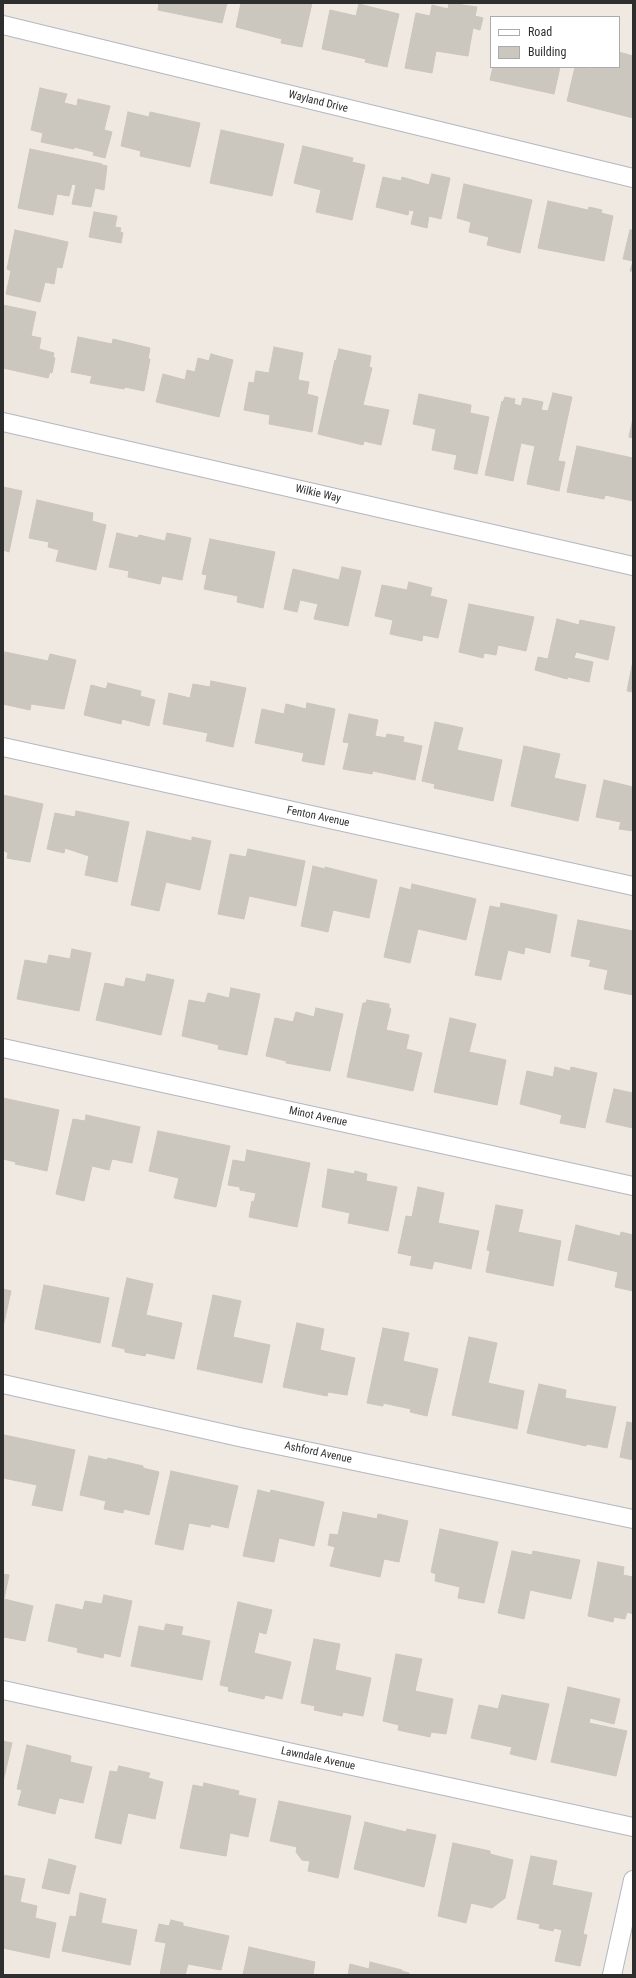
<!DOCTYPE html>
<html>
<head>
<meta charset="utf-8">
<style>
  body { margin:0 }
  #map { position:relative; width:636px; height:1978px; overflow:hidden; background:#efe9e1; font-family:"Roboto Condensed",sans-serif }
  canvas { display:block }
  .frame { position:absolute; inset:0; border:4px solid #2e2e2e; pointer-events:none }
  .legend { position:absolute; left:490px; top:16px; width:130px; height:52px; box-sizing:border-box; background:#fff; border:1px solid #ababab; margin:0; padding:5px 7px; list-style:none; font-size:12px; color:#2e2e2e }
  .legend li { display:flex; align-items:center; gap:8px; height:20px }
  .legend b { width:20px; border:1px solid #ababab }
</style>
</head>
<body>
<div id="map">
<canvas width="636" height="1978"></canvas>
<div class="frame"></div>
<ul class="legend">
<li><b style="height:5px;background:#fff"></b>Road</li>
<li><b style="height:11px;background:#cbc7bf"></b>Building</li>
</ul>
</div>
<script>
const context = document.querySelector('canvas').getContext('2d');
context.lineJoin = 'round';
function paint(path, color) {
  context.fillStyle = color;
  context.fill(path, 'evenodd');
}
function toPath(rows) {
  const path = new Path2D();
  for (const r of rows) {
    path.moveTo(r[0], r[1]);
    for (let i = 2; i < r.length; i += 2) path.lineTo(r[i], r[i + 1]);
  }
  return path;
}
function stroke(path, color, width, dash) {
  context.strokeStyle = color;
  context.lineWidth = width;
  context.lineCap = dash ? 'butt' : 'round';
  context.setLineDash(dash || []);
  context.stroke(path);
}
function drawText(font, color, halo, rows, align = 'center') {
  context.font = font + ' "Roboto Condensed",sans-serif';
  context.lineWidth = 3;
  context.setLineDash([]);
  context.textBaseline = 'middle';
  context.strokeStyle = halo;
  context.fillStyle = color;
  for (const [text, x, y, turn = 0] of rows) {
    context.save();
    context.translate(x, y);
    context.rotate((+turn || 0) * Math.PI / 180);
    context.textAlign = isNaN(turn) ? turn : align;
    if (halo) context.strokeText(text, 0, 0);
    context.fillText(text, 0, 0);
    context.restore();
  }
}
const building = toPath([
  [159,3,227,3,222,23,158,10,159,3],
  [241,3,312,3,302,47,281,43,282,39,236,27,241,3],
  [449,3,477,7,475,16,483,18,480,30,473,28,468,56,436,51,432,73,405,68,416,13,430,16,432,5,448,9,449,3],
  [359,4,399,14,387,67,365,62,366,59,322,49,330,10,356,16,359,4],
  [619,52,633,56,633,118,567,101,575,67,593,69,593,67,619,67,619,52],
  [493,67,560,67,554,94,490,80,493,67],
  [40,88,67,94,64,103,77,106,78,99,110,106,104,130,112,132,105,158,93,155,94,152,74,147,74,149,41,142,43,133,31,130,40,88],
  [128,112,149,117,150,112,200,123,190,167,140,156,141,151,121,146,128,112],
  [221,130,284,144,272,196,210,183,221,130],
  [303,146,353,158,352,162,365,165,352,220,316,212,321,190,294,183,303,146],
  [30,149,102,164,102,165,107,166,104,190,95,188,91,207,72,204,76,185,72,184,69,196,57,194,53,215,18,208,30,149],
  [432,174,450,178,441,219,429,216,427,228,411,224,414,211,409,210,408,215,376,207,383,177,401,181,402,177,429,185,432,174],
  [464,184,532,200,520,253,487,245,489,237,469,232,471,222,457,218,464,184],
  [548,201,588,210,589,207,602,210,601,213,613,216,604,261,538,248,548,201],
  [94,212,117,216,115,227,121,228,120,232,123,233,121,243,89,237,94,212],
  [15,230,68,242,62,268,57,267,54,284,45,282,40,302,6,294,11,271,7,269,15,230],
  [630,230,633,230,633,271,630,271,633,261,623,259,630,230],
  [3,305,36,312,31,336,41,338,39,349,54,353,53,357,55,358,52,373,50,372,48,378,3,368,3,305],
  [78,337,112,344,113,339,150,348,148,359,150,359,144,391,125,387,124,389,90,383,92,376,71,372,78,337],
  [274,347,303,353,298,380,309,382,307,394,318,397,312,432,269,424,270,415,244,410,249,382,254,383,256,371,269,373,274,347],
  [339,349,371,356,369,367,372,368,363,405,389,410,381,445,364,441,363,445,318,434,335,360,336,361,339,349],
  [211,354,233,360,219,417,156,402,163,374,185,380,187,370,195,372,198,358,209,361,211,354],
  [553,393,572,397,558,461,565,462,559,491,527,484,535,446,521,443,513,481,485,475,502,401,503,402,505,397,515,399,514,404,521,406,523,398,543,402,541,410,548,411,553,393],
  [419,394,471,405,470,413,489,417,477,474,454,469,457,455,432,450,436,429,413,424,419,394],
  [633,418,633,438,629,437,633,418],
  [577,446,633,458,633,501,605,495,604,499,567,492,577,446],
  [3,487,22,491,9,552,3,550,3,487],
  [37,500,93,513,92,521,106,525,96,570,56,561,59,550,48,547,49,542,29,538,37,500],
  [117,533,138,538,139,535,165,541,167,533,191,538,182,580,162,576,160,584,128,577,129,571,109,567,117,533],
  [210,539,275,552,263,608,237,602,238,596,204,589,207,575,202,574,210,539],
  [342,567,361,571,348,626,314,619,318,604,300,600,297,612,284,609,293,569,339,580,342,567],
  [409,582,432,588,430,596,447,600,438,638,423,635,422,641,390,634,393,620,375,616,382,585,407,590,409,582],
  [469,604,534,617,526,651,498,645,496,655,484,653,483,658,459,652,469,604],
  [557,619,579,625,580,620,615,627,608,660,576,652,574,658,593,662,589,682,568,677,567,679,535,670,538,657,548,659,557,619],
  [5,652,48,661,50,654,76,660,64,709,31,704,30,710,3,704,3,664,5,652],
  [633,661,633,692,627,691,633,661],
  [211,681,246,688,233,747,206,741,208,733,163,724,169,693,190,698,193,684,210,687,211,681],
  [108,683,141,691,140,696,155,700,149,726,122,719,121,724,84,715,91,685,106,689,108,683],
  [307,703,335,709,324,765,302,761,304,753,255,743,262,709,284,714,286,704,306,709,307,703],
  [349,714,378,720,375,736,386,738,387,734,404,737,403,742,422,746,415,780,373,771,372,774,343,769,349,743,343,742,349,714],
  [435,722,463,728,457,750,502,760,493,801,434,788,435,784,422,781,435,722],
  [524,746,560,754,554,778,586,785,578,821,511,806,524,746],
  [604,780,633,787,633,831,619,829,621,822,596,817,604,780],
  [3,795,43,804,30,862,7,858,8,853,3,850,3,795],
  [76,811,129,822,117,882,85,875,89,856,65,848,64,853,47,849,55,813,75,817,76,811],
  [147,831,192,841,192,837,211,841,200,890,166,882,159,911,131,905,147,831],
  [248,849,305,861,296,906,249,896,244,919,218,914,230,854,246,857,248,849],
  [313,866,325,869,325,867,377,880,369,918,333,910,328,932,301,926,313,866],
  [412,884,476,899,466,940,418,929,410,963,384,957,400,887,411,890,412,884],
  [501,903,557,915,550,953,525,947,524,954,508,950,501,980,475,975,490,906,500,908,501,903],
  [578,920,633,931,633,995,604,989,608,970,589,966,591,960,571,956,578,920],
  [72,949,91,953,79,1011,17,999,25,960,47,964,49,955,70,959,72,949],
  [147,974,174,980,161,1035,96,1020,105,983,124,987,126,978,145,982,147,974],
  [231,988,260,994,247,1055,218,1049,219,1045,182,1036,189,1000,205,1003,208,993,229,998,231,988],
  [367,1000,389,1004,389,1008,391,1009,386,1030,409,1035,406,1049,422,1053,413,1091,347,1077,363,1003,366,1003,367,1000],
  [316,1008,343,1014,330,1071,286,1063,286,1061,266,1056,275,1018,293,1022,296,1012,314,1017,316,1008],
  [450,1018,476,1024,469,1052,506,1060,497,1105,434,1092,450,1018],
  [555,1067,570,1071,571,1067,597,1073,585,1128,560,1123,562,1115,520,1104,527,1071,553,1077,555,1067],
  [614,1089,633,1093,633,1128,606,1122,614,1089],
  [3,1098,59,1110,47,1171,15,1164,16,1162,3,1159,3,1098],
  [86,1115,140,1127,132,1163,112,1159,109,1170,92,1166,84,1201,56,1194,73,1119,85,1121,86,1115],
  [158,1131,230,1146,216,1207,174,1198,179,1178,149,1171,158,1131],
  [247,1150,310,1163,297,1227,249,1217,252,1201,254,1202,256,1193,240,1190,240,1187,228,1185,233,1160,245,1162,247,1150],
  [328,1169,354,1174,355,1171,367,1174,366,1181,397,1187,388,1231,348,1223,350,1213,322,1207,328,1169],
  [418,1187,444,1193,438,1223,479,1231,471,1269,434,1261,432,1269,410,1265,412,1256,398,1253,406,1216,412,1217,418,1187],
  [496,1205,523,1210,518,1232,561,1241,553,1286,486,1272,490,1251,487,1250,496,1205],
  [576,1225,620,1236,621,1232,633,1235,633,1291,615,1287,618,1272,568,1260,576,1225],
  [127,1278,153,1284,146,1315,182,1323,174,1359,146,1353,145,1356,125,1352,125,1349,112,1346,127,1278],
  [44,1285,109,1298,100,1343,35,1329,44,1285],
  [3,1289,11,1291,3,1327,3,1289],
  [213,1295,241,1301,233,1337,270,1345,262,1383,197,1369,213,1295],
  [297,1323,324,1329,320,1350,355,1358,347,1395,328,1392,327,1396,283,1387,297,1323],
  [383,1328,409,1333,403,1361,438,1369,427,1416,410,1412,411,1409,383,1403,383,1406,367,1403,383,1328],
  [469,1337,497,1343,488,1383,524,1391,517,1429,452,1415,469,1337],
  [539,1384,566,1390,565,1398,616,1407,607,1448,587,1444,586,1446,527,1433,539,1384],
  [627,1422,633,1423,633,1460,620,1457,627,1422],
  [4,1435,75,1450,62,1511,32,1505,37,1485,3,1478,4,1435],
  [89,1456,107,1460,108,1458,143,1466,143,1468,159,1472,149,1515,124,1509,123,1513,104,1509,106,1501,80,1495,89,1456],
  [171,1471,238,1486,228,1528,211,1524,210,1527,189,1523,183,1550,155,1544,171,1471],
  [258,1490,270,1493,271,1490,324,1502,314,1546,279,1538,274,1562,243,1556,258,1490],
  [343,1512,377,1519,378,1514,408,1521,399,1562,384,1559,380,1577,330,1566,335,1547,328,1545,330,1534,338,1535,343,1512],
  [440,1529,498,1542,484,1603,458,1598,460,1587,435,1581,436,1574,431,1572,440,1529],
  [512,1551,532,1555,533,1551,580,1560,571,1599,530,1590,524,1619,498,1613,512,1551],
  [598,1562,624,1567,623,1575,633,1577,633,1614,627,1612,625,1619,614,1617,613,1622,588,1616,598,1562],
  [3,1574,9,1575,4,1599,33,1606,25,1641,4,1637,3,1640,3,1574],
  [104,1595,132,1601,120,1657,104,1653,103,1658,77,1652,78,1648,48,1641,56,1604,83,1610,85,1601,102,1604,104,1595],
  [238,1602,272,1610,266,1634,259,1632,254,1653,291,1662,282,1699,265,1695,264,1699,228,1691,229,1687,220,1685,238,1602],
  [166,1624,183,1627,181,1635,210,1641,202,1680,131,1666,139,1626,164,1631,166,1624],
  [314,1639,340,1644,335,1670,371,1678,363,1716,343,1712,342,1716,314,1710,315,1706,301,1703,314,1639],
  [396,1654,422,1659,415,1691,453,1699,446,1734,431,1732,430,1737,398,1730,399,1725,383,1721,396,1654],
  [568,1687,620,1699,614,1724,590,1718,589,1723,627,1731,616,1776,551,1762,568,1687],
  [502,1695,549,1704,536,1760,510,1754,512,1747,471,1738,479,1705,498,1709,502,1695],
  [3,1741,12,1743,3,1782,3,1741],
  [27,1745,71,1756,70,1762,92,1767,83,1803,59,1798,55,1814,18,1805,22,1790,17,1789,27,1745],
  [119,1766,150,1773,148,1778,163,1782,155,1819,128,1813,121,1844,95,1838,110,1771,117,1772,119,1766],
  [204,1783,239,1791,238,1795,256,1799,248,1837,230,1833,226,1856,180,1848,193,1785,203,1787,204,1783],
  [279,1801,351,1816,338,1878,308,1871,310,1861,302,1860,296,1852,297,1847,270,1841,279,1801],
  [365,1822,406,1832,407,1829,436,1835,424,1887,354,1869,365,1822],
  [453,1843,490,1851,490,1854,513,1860,505,1898,492,1908,471,1903,466,1923,438,1916,453,1843],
  [531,1856,557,1861,552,1885,592,1893,583,1934,587,1935,580,1966,555,1961,562,1930,554,1928,553,1931,539,1928,540,1924,517,1919,531,1856],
  [49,1859,76,1866,69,1894,42,1888,49,1859],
  [3,1875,25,1879,20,1902,37,1906,35,1918,56,1923,49,1958,3,1948,3,1875],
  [80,1893,106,1899,101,1923,137,1930,130,1965,62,1951,70,1916,76,1917,80,1893],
  [171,1920,183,1923,183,1926,229,1936,221,1970,188,1964,185,1975,160,1975,166,1943,155,1941,159,1924,169,1926,171,1920],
  [249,1947,315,1962,313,1975,243,1975,249,1947],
  [370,1962,402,1970,402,1971,409,1973,409,1975,348,1975,350,1964,369,1969,370,1962]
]);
paint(building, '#cbc7bf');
stroke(building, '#cbc5ba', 1);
const minor = toPath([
  [3,25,633,178],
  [3,422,633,566],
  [3,747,633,886],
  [3,1048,633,1186],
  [3,1384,239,1437,633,1519],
  [3,1690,633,1827],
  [612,1975,633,1880]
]);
stroke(minor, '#b4b7c1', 20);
stroke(minor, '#fff', 18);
drawText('11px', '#2e2e2e', '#fff', [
  ["Wayland Drive",318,102,14],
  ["Wilkie Way",318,494,13],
  ["Fenton Avenue",318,817,12],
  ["Minot Avenue",318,1117,12],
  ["Ashford Avenue",318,1453,12],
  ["Lawndale Avenue",318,1759,12]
]);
</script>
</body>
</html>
